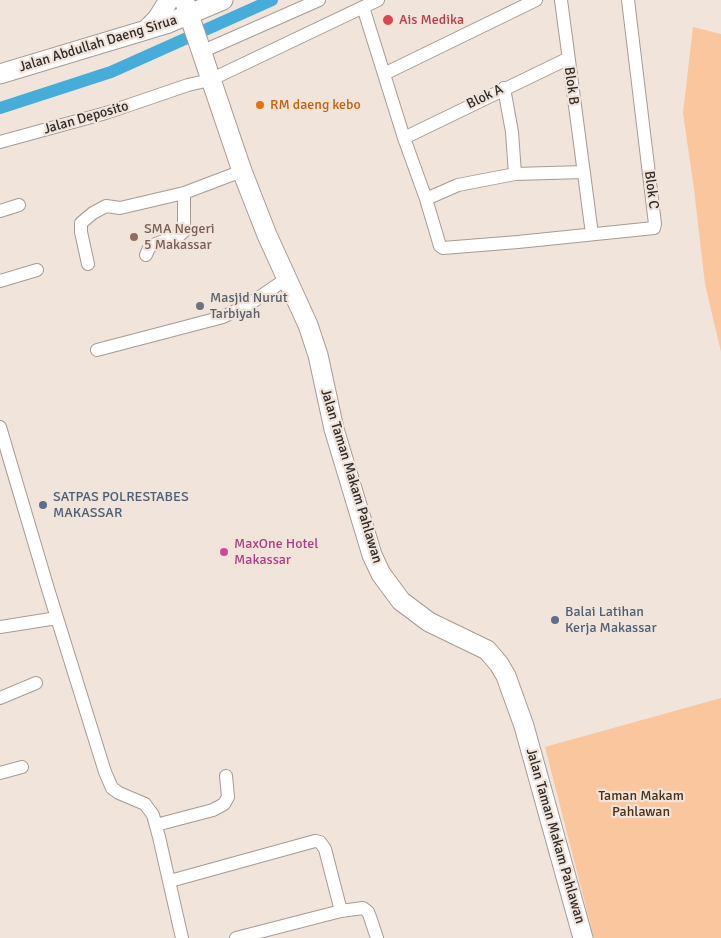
<!DOCTYPE html>
<html>
<head>
<meta charset="utf-8">
<style>
  body { margin:0 }
  canvas { display:block; background:#f0e4db }
</style>
</head>
<body>
<canvas width="721" height="938"></canvas>
<script>
const context = document.querySelector('canvas').getContext('2d');
context.lineJoin = 'round';
function paint(path, color) {
  context.fillStyle = color;
  context.fill(path, 'evenodd');
}
function toPath(rows) {
  const path = new Path2D();
  for (const r of rows) {
    path.moveTo(r[0], r[1]);
    for (let i = 2; i < r.length; i += 2) path.lineTo(r[i], r[i + 1]);
  }
  return path;
}
function stroke(path, color, width, dash) {
  context.strokeStyle = color;
  context.lineWidth = width;
  context.lineCap = dash ? 'butt' : 'round';
  context.setLineDash(dash || []);
  context.stroke(path);
}
function drawText(font, color, halo, rows, align = 'center') {
  context.font = font + ' Signika,sans-serif';
  context.lineWidth = 4.5;
  context.setLineDash([]);
  context.textBaseline = 'middle';
  context.strokeStyle = halo;
  context.fillStyle = color;
  for (const [text, x, y, turn = 0] of rows) {
    context.save();
    context.translate(x, y);
    context.rotate((+turn || 0) * Math.PI / 180);
    context.textAlign = isNaN(turn) ? turn : align;
    if (halo) context.strokeText(text, 0, 0);
    context.fillText(text, 0, 0);
    context.restore();
  }
}
paint(toPath([
  [693,27,721,34,721,352,705,284,694,189,683,113],
  [721,698,721,938,594,938,545,747]
]), '#fac69d');
stroke(toPath([
  [0,108,111,72,272,0]
]), '#46acd9', 12);
const street = toPath([
  [561,0,592,234],
  [363,7,404,138,426,199,440,246,443,248,518,242,654,228,655,224,628,0],
  [201,52,319,0],
  [384,74,536,0],
  [504,88,512,132,515,174],
  [404,138,567,59],
  [0,142,106,113,188,85,210,80,378,0],
  [426,199,458,185,515,174,584,172],
  [0,211,19,205],
  [146,255,149,248,153,245,180,235,184,231,184,193],
  [88,264,81,232,81,223,93,213,106,206,120,208,184,193,242,171],
  [0,281,37,270],
  [97,350,223,317,251,303,286,279],
  [0,427,48,589,105,772,112,788,119,793,145,804,153,815,159,837,182,938],
  [0,627,57,618],
  [0,698,36,683],
  [0,773,22,767],
  [156,825,213,810,224,804,228,797,226,776],
  [170,881,315,841,320,842,325,849,341,911],
  [236,938,341,911,363,908,368,912,370,917,377,938]
]);
const secondary = toPath([
  [184,0,242,171,267,235,308,325,318,355,334,429,372,555,381,574,401,601,429,622,487,650,499,664,506,676,524,726,583,938],
  [147,29,157,19,169,0],
  [0,74,166,24,223,0]
]);
stroke(street, '#a69b93', 14);
stroke(secondary, '#a69b93', 21);
stroke(street, '#fff', 12);
stroke(secondary, '#fff', 19);
for (const [x, y, r, color] of [
  [388,20,6,"#e0444e"],
  [260,105,5,"#e8710a"],
  [134,237,5,"#8d6e63"],
  [200,306,5,"#6b7280"],
  [43,505,5,"#5c6f8a"],
  [224,552,5,"#d1479c"],
  [555,620,5,"#5c6f8a"]
]) {
  const dot = new Path2D();
  dot.arc(x, y, r, 0, 2 * Math.PI);
  context.fillStyle = color;
  context.fill(dot);
  stroke(dot, '#f0e4db', 2);
}
drawText('14px', '#be3a42', '#f0e4db', [
  ["Ais Medika",399,20]
], 'left');
drawText('14px', '#2f2a27', '#f0e4db', [
  ["Jalan Abdullah Daeng Sirua",98,44,-17],
  ["Blok B",571,86,82],
  ["Blok A",485,97,-26],
  ["Jalan Deposito",86,118,-16],
  ["Blok C",651,190,83],
  ["Jalan Taman Makam Pahlawan",351,476,73],
  ["Jalan Taman Makam Pahlawan",555,836,74]
]);
drawText('14px', '#c56008', '#f0e4db', [
  ["RM daeng kebo",270,105]
], 'left');
drawText('14px', '#785e54', '#f0e4db', [
  ["SMA Negeri",144,229],
  ["5 Makassar",144,245]
], 'left');
drawText('14px', '#5b616d', '#f0e4db', [
  ["Masjid Nurut",210,298],
  ["Tarbiyah",210,314]
], 'left');
drawText('14px', '#4e5e75', '#f0e4db', [
  ["SATPAS POLRESTABES",53,497],
  ["MAKASSAR",53,513],
  ["Balai Latihan",565,612],
  ["Kerja Makassar",565,628]
], 'left');
drawText('14px', '#b23c85', '#f0e4db', [
  ["MaxOne Hotel",234,544],
  ["Makassar",234,560]
], 'left');
drawText('14px', '#4b2e14', '#f0e4db', [
  ["Taman Makam",641,796],
  ["Pahlawan",641,812]
]);
</script>
</body>
</html>
